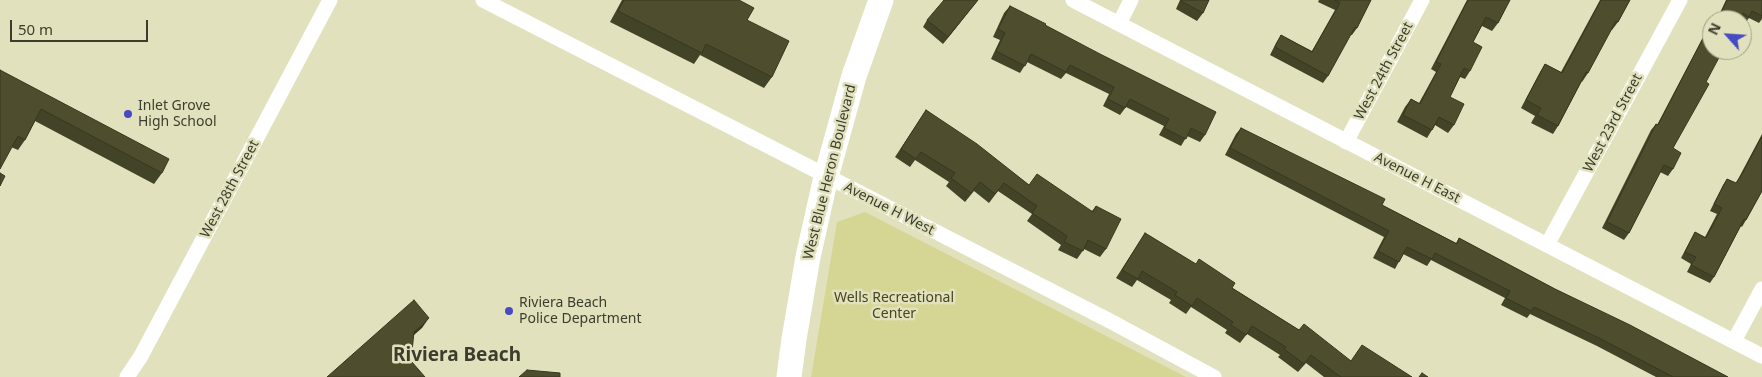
<!DOCTYPE html>
<html>
<head>
<meta charset="utf-8">
<style>
  body { margin:0 }
  #map { position:relative; width:1762px; height:377px; overflow:hidden; background:#e1e2bd; font-family:"Noto Sans",sans-serif }
  canvas { display:block }
  .north { position:absolute; left:1702px; top:10px; width:50px; height:50px; box-sizing:border-box; background:#e1e2bd; border:1px solid #9fa084; border-radius:50%; rotate:296deg; font-size:14px; font-weight:700; line-height:20px; text-align:center; color:#3d3d2e }
  .north::after { content:''; display:block; margin:auto; width:18px; height:22px; background:#474bc1; clip-path:polygon(50% 0,100% 100%,50% 72%,0 100%) }
  .scale { position:absolute; left:10px; top:20px; width:138px; height:22px; box-sizing:border-box; border:2px solid #3d3d2e; border-top:0; padding-left:6px; font-size:15px; line-height:18px; white-space:nowrap; color:#3d3d2e; -webkit-text-stroke:4px #e1e2bd; paint-order:stroke }
</style>
</head>
<body>
<div id="map">
<canvas width="1762" height="377"></canvas>
<div class="north">N</div>
<div class="scale">50 m</div>
</div>
<script>
const context = document.querySelector('canvas').getContext('2d');
context.lineJoin = 'round';
function paint(path, color) {
  context.fillStyle = color;
  context.fill(path, 'evenodd');
}
function toPath(rows) {
  const path = new Path2D();
  for (const r of rows) {
    path.moveTo(r[0], r[1]);
    for (let i = 2; i < r.length; i += 2) path.lineTo(r[i], r[i + 1]);
  }
  return path;
}
function stroke(path, color, width, dash) {
  context.strokeStyle = color;
  context.lineWidth = width;
  context.lineCap = dash ? 'butt' : 'round';
  context.setLineDash(dash || []);
  context.stroke(path);
}
function drawText(font, color, halo, rows, align = 'center') {
  context.font = font + ' "Noto Sans",sans-serif';
  context.lineWidth = 5;
  context.setLineDash([]);
  context.textBaseline = 'middle';
  context.strokeStyle = halo;
  context.fillStyle = color;
  for (const [text, x, y, turn = 0] of rows) {
    context.save();
    context.translate(x, y);
    context.rotate((+turn || 0) * Math.PI / 180);
    context.textAlign = isNaN(turn) ? turn : align;
    if (halo) context.strokeText(text, 0, 0);
    context.fillText(text, 0, 0);
    context.restore();
  }
}
paint(toPath([
  [865,212,1186,377,811,377,837,222]
]), '#d5d693');
stroke(toPath([
  [483,0,1110,321,1214,377],
  [1073,0,1762,356],
  [1119,24,1131,0],
  [1346,142,1422,0],
  [1547,245,1680,0],
  [1734,341,1762,289],
  [127,377,141,356,330,0]
]), '#fff', 15);
stroke(toPath([
  [789,377,794,339,808,257,826,177,854,76,881,0]
]), '#fff', 25);
paint(toPath([
  [622,0,739,0,772,77,764,88,700,55,694,64,610,22],
  [978,0,943,44,923,27,927,20],
  [1180,0,1209,0,1203,13,1197,21,1176,9],
  [1319,0,1371,0,1357,28,1352,35,1350,35,1328,76,1323,83,1270,55,1276,43,1281,35,1312,51,1335,10,1318,2],
  [1467,0,1510,0,1498,23,1492,31,1482,26,1473,42,1470,71,1465,79,1460,77,1450,97,1454,125,1448,133,1435,125,1427,138,1397,122,1405,107,1411,99,1419,103,1436,72,1431,69],
  [1600,0,1630,0,1618,22,1612,30,1611,30,1588,73,1582,82,1582,81,1558,126,1553,134,1531,123,1535,116,1521,108,1540,72,1545,64,1561,72],
  [1726,0,1762,0,1762,19,1759,23,1749,18,1745,23,1742,22,1742,20,1712,20,1712,50,1706,82,1673,148,1673,169,1668,176,1660,172,1629,233,1624,240,1602,228,1651,130,1656,124,1657,125,1711,22,1715,15,1718,17],
  [1010,6,1045,25,1205,135,1200,142,1187,136,1181,146,1159,135,1164,126,1126,107,1120,115,1103,106,1109,94,1066,73,1061,79,1027,62,1020,73,991,59,1000,40,993,37,1004,13],
  [0,70,162,173,154,184,35,121,25,140,18,150,11,147],
  [926,110,1029,185,1092,211,1096,206,1106,249,1100,257,1084,249,1077,259,1058,250,1061,245,1027,221,1032,214,998,191,989,203,974,191,965,202,946,186,949,182,915,160,910,167,895,157],
  [1241,128,1382,205,1456,243,1459,238,1555,289,1728,377,1656,377,1597,346,1530,314,1527,318,1501,305,1505,298,1431,260,1427,266,1403,254,1395,269,1373,258,1384,237,1225,155,1236,134],
  [1762,134,1762,191,1746,220,1742,227,1741,226,1714,277,1710,283,1687,272,1691,264,1681,258,1691,239,1695,232,1705,237,1717,214,1710,211,1723,185,1727,179,1736,183],
  [1145,233,1299,330,1351,361,1412,377,1324,377,1306,363,1298,372,1278,357,1280,355,1247,334,1240,343,1225,333,1227,330,1191,307,1186,314,1169,303,1171,300,1137,280,1132,287,1116,278]
]), '#434328');
paint(toPath([
  [978,0,943,44,948,37],
  [429,318,422,328,406,342,414,332]
]), '#373720');
const building = toPath([
  [624,0,739,0,754,8,747,20,789,41,772,77,706,44,702,53,618,11,624,0],
  [944,0,978,0,948,37,927,20,944,0],
  [1182,0,1209,0,1203,13,1181,1,1182,0],
  [1335,0,1371,0,1357,28,1355,27,1328,76,1275,47,1281,35,1312,52,1340,3,1335,0],
  [1468,0,1510,0,1498,23,1486,17,1473,42,1482,47,1470,71,1464,68,1450,97,1464,104,1454,125,1439,117,1432,130,1403,115,1411,99,1420,104,1441,64,1436,62,1468,0],
  [1601,0,1630,0,1618,22,1616,21,1588,73,1586,72,1558,126,1537,115,1541,108,1526,100,1545,64,1562,73,1601,0],
  [1727,0,1762,0,1762,16,1752,11,1749,17,1743,13,1739,20,1713,20,1715,15,1719,17,1727,0],
  [1010,6,1046,24,1045,25,1100,54,1216,112,1205,135,1191,128,1186,139,1164,128,1169,119,1130,99,1125,108,1108,99,1114,87,1070,65,1066,72,1031,54,1025,66,996,51,1005,33,998,29,1010,6],
  [1712,21,1712,50,1723,50,1706,82,1709,84,1673,148,1681,153,1673,169,1664,165,1629,233,1607,222,1656,124,1658,125,1712,21],
  [0,70,169,159,162,173,41,109,25,140,18,136,0,169,0,70],
  [926,110,977,144,1029,185,1037,174,1093,212,1096,206,1121,219,1106,249,1088,240,1083,251,1064,242,1067,236,1032,213,1037,206,1004,183,995,194,980,182,971,193,951,178,955,173,921,152,916,159,901,149,926,110],
  [1241,128,1385,199,1382,205,1457,244,1459,238,1555,289,1630,325,1728,377,1673,377,1601,339,1534,307,1531,311,1506,298,1510,291,1435,253,1432,259,1407,247,1399,262,1378,251,1389,231,1230,148,1241,128],
  [1762,136,1762,191,1746,220,1744,219,1714,277,1691,265,1696,257,1685,252,1695,232,1706,238,1722,208,1714,204,1727,179,1736,183,1742,174,1762,136],
  [0,173,5,176,0,186,0,173],
  [1145,233,1196,264,1199,259,1235,283,1232,288,1299,330,1304,324,1351,361,1362,345,1412,377,1341,377,1311,355,1304,364,1284,349,1286,347,1252,326,1246,335,1231,325,1233,322,1197,298,1192,306,1175,295,1177,292,1142,271,1138,279,1122,270,1145,233],
  [414,300,429,318,414,332,411,361,425,377,327,377,414,300],
  [527,370,560,373,560,377,519,377,527,370],
  [1422,373,1428,377,1419,377,1422,373]
]);
paint(building, '#4e4e2e');
stroke(building, '#373720', 1);
for (const [x, y, r, color] of [
  [128,114,5,"#474bc1"],
  [509,311,5,"#474bc1"]
]) {
  const dot = new Path2D();
  dot.arc(x, y, r, 0, 2 * Math.PI);
  context.fillStyle = color;
  context.fill(dot);
  stroke(dot, '#e1e2bd', 2);
}
drawText('14px', '#3d3d2e', '#e1e2bd', [
  ["West 24th Street",1384,71,-62],
  ["West 23rd Street",1613,123,-62],
  ["West Blue Heron Boulevard",830,172,-76],
  ["Avenue H East",1417,178,27],
  ["West 28th Street",230,189,-62],
  ["Avenue H West",889,209,27]
]);
drawText('14px', '#3d3d2e', '#e1e2bd', [
  ["Inlet Grove",138,106],
  ["High School",138,122],
  ["Riviera Beach",519,303],
  ["Police Department",519,319]
], 'left');
drawText('14px', '#46461e', '#e1e2bd', [
  ["Wells Recreational",894,298],
  ["Center",894,314]
]);
drawText('bold 19px', '#3d3d2e', '#e1e2bd', [
  ["Riviera Beach",457,356]
]);
</script>
</body>
</html>
